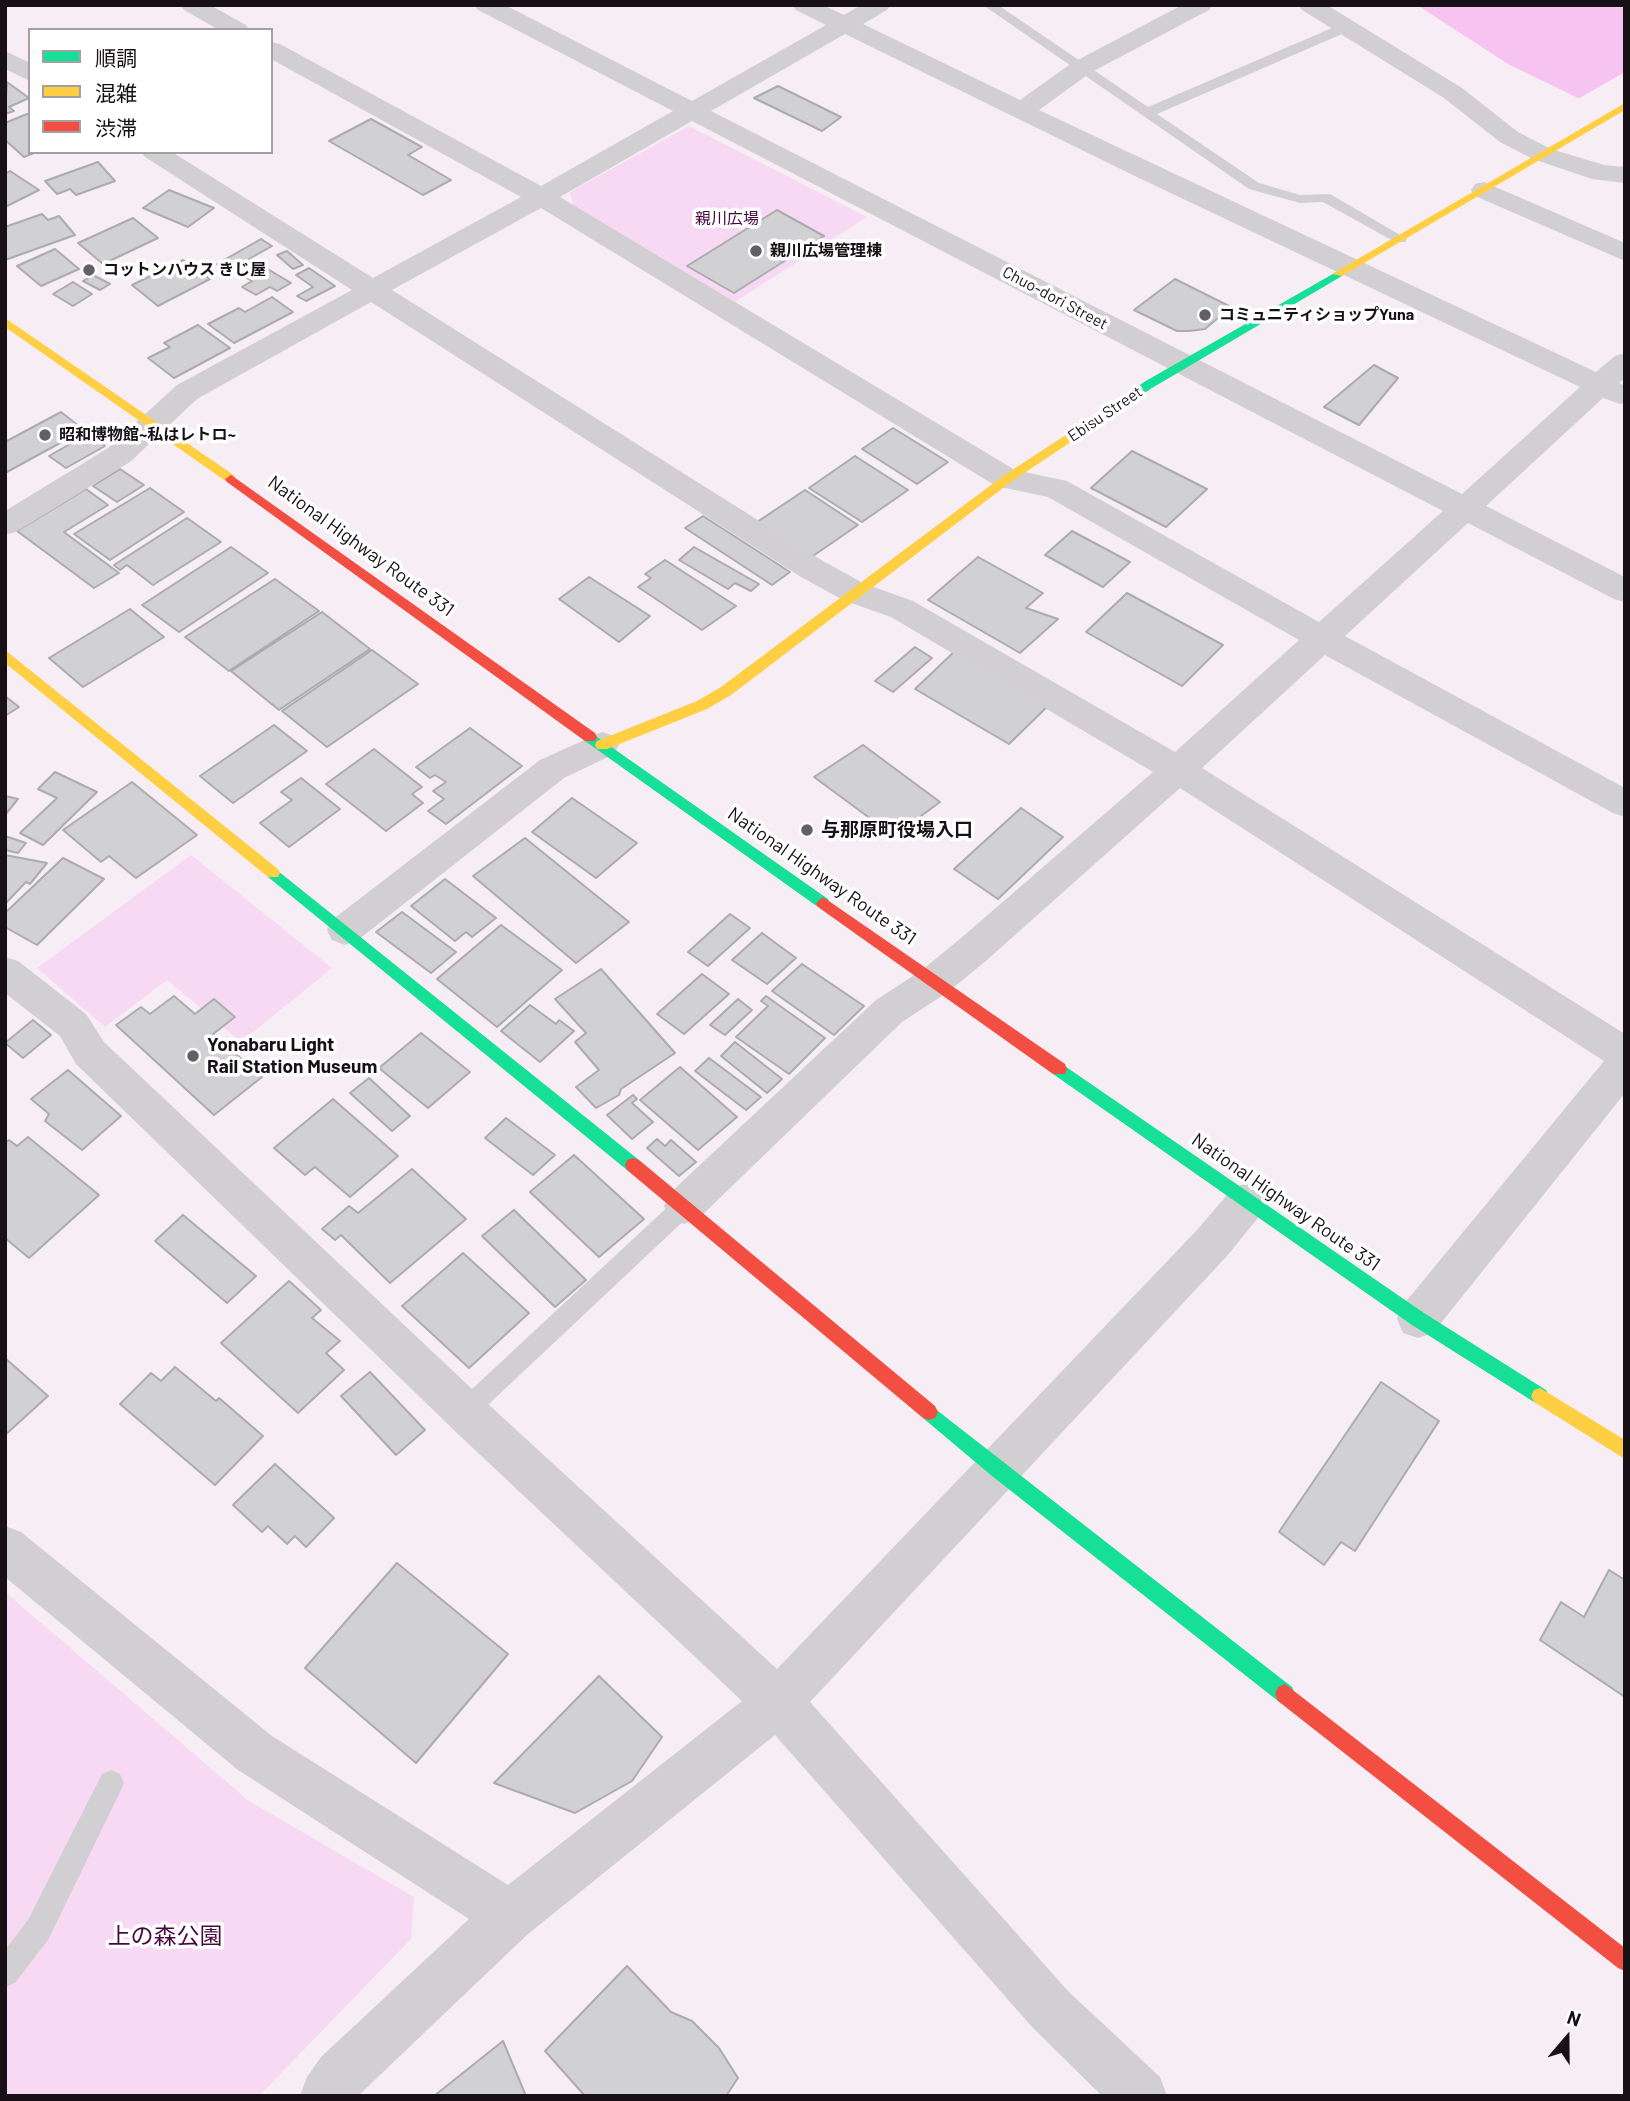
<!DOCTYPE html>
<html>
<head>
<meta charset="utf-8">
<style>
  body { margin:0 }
  #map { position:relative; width:1630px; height:2101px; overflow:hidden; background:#f7edf5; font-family:Barlow,"Noto Sans JP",sans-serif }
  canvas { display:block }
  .frame { position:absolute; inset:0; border:7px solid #171116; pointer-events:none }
  .legend { position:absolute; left:28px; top:28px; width:245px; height:126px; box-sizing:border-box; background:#fff; border:2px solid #a2a0a2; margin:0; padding:9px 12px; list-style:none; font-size:21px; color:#171116 }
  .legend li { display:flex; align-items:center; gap:14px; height:35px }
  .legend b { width:35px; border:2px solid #a2a0a2 }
  .north { position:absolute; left:1532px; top:2003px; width:70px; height:70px; -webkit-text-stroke:5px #fff; paint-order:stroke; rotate:20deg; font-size:19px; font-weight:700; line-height:28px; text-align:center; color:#171116 }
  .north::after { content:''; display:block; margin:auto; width:24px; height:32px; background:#171116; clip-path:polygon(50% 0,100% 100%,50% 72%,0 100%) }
</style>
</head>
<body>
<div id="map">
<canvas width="1630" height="2101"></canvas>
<div class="frame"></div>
<ul class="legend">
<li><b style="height:9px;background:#16e098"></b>順調</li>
<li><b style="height:9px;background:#ffcf43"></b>混雑</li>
<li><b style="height:9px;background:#f24e42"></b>渋滞</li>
</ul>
<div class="north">N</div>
</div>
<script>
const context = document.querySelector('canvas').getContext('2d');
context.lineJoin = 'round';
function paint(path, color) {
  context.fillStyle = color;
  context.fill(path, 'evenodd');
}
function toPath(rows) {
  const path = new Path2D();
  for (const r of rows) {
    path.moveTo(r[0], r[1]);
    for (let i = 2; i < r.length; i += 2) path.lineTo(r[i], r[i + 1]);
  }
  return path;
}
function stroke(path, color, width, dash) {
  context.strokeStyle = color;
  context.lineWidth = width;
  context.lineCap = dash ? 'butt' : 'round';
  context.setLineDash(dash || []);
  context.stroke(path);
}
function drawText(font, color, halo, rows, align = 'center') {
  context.font = font + ' Barlow,"Noto Sans JP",sans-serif';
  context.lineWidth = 7;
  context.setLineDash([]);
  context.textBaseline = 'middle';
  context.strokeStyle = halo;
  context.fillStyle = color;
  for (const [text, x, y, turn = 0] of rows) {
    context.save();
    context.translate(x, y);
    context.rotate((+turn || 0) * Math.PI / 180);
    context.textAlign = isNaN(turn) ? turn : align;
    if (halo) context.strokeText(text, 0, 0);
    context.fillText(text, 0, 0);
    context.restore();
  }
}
paint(toPath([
  [689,126,867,217,735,302,573,206,570,192],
  [191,855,332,968,241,1042,167,980,105,1027,37,968],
  [5,1592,249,1801,414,1897,411,1939,259,2096,5,2096]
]), '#f8d9f3');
paint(toPath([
  [1417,5,1625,5,1625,114,1578,98,1508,64]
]), '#f7c3f0');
paint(toPath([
  [1625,72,1625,117,1576,100]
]), '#f7edf5');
const building = toPath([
  [7,82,29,98,9,107,14,111,5,114,7,82],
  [778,86,841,117,822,131,754,98,778,86],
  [27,114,30,116,30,152,36,152,24,157,5,140,5,123,27,114],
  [371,119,422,147,408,155,451,180,423,195,329,141,371,119],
  [98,162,115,181,76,195,70,189,57,194,45,181,98,162],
  [10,171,39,190,5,207,5,174,10,171],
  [169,190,214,208,188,227,143,208,169,190],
  [777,210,824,236,734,293,687,266,777,210],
  [42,214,48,220,59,216,75,235,5,260,5,227,42,214],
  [133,218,158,238,103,264,78,243,133,218],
  [261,239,272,246,228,271,217,264,261,239],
  [55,249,79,269,41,286,17,266,55,249],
  [287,251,303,265,293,269,277,255,287,251],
  [183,260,210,279,158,306,132,285,183,260],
  [261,265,291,283,277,291,270,287,256,295,242,287,252,281,243,276,261,265],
  [309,268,335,286,306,301,297,296,313,287,296,275,309,268],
  [93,275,110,284,100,290,83,281,93,275],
  [1175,279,1231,307,1205,329,1189,331,1177,331,1134,310,1175,279],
  [73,282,92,294,73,306,53,294,73,282],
  [272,297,293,312,234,343,208,324,239,308,245,312,272,297],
  [198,325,230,348,174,378,148,358,170,347,164,343,198,325],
  [1374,365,1398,378,1359,425,1324,407,1374,365],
  [61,412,84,430,5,473,5,442,61,412],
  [893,428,948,462,917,484,862,449,893,428],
  [89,433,105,446,66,468,49,456,89,433],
  [1132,451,1207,489,1166,527,1091,488,1132,451],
  [855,456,908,490,862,522,809,488,855,456],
  [120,469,144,485,117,502,93,486,120,469],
  [150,488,184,512,110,560,74,534,150,488],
  [86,489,108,505,64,532,119,573,94,588,17,531,86,489],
  [805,490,858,525,810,558,757,522,805,490],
  [703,516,790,572,772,585,685,528,703,516],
  [187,518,221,542,153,585,127,565,120,570,114,565,187,518],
  [1072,531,1130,562,1103,587,1045,555,1072,531],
  [231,547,268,573,179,632,142,605,231,547],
  [694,547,759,584,751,591,735,583,728,589,679,560,694,547],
  [978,557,1043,593,1026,608,1058,619,1020,653,928,600,978,557],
  [665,560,736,606,702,630,638,587,651,578,645,574,665,560],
  [589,577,650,616,619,642,559,599,589,577],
  [275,579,319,611,229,671,185,637,275,579],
  [1127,593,1223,645,1182,686,1086,632,1127,593],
  [130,609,164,637,83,687,49,658,130,609],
  [322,612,370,649,279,710,231,671,322,612],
  [915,647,932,658,893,692,875,681,915,647],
  [372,650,418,684,327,747,282,711,372,650],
  [955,651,1050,704,1009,744,915,689,955,651],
  [5,696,19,707,5,716,5,696],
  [274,725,307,751,233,803,200,776,274,725],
  [470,728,522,766,446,824,428,811,444,799,433,791,446,782,435,775,430,778,416,767,470,728],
  [863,745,940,802,894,836,814,777,863,745],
  [374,749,422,787,412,794,423,803,386,831,326,784,374,749],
  [55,772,97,792,43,845,20,833,57,798,38,789,55,772],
  [301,778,340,809,289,847,260,823,292,800,281,792,301,778],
  [132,782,197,835,136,878,109,856,101,862,63,830,132,782],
  [5,796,18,799,5,815,5,796],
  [572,798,637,843,596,878,532,832,572,798],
  [1021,808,1063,837,998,899,954,869,1021,808],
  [5,836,26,843,18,853,5,850,5,836],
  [525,838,629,922,576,963,473,876,525,838],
  [5,855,47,863,30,884,26,882,5,904,5,855],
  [63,858,104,879,37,945,5,927,5,913,63,858],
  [445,879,496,918,472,937,466,932,455,941,411,906,445,879],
  [402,912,456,952,431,973,376,932,402,912],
  [730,914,750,928,708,966,688,952,730,914],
  [501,925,562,970,497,1027,437,979,501,925],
  [762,933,796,958,767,984,732,960,762,933],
  [802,964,864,1006,834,1035,772,991,802,964],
  [601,969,675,1053,621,1089,619,1095,596,1108,576,1087,599,1070,575,1042,586,1033,555,999,601,969],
  [702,974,729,994,684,1034,657,1014,702,974],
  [174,996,195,1014,214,999,235,1017,213,1034,262,1077,214,1115,116,1025,141,1007,150,1014,174,996],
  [766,996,825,1038,789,1074,736,1037,768,1006,761,1001,766,996],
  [738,999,752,1010,725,1035,710,1025,738,999],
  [530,1005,556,1024,559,1020,574,1031,540,1062,501,1031,530,1005],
  [33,1020,51,1035,23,1058,5,1043,33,1020],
  [421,1033,470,1072,428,1108,379,1068,421,1033],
  [735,1042,782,1079,767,1093,721,1056,735,1042],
  [709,1058,761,1097,746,1110,695,1071,709,1058],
  [680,1067,737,1117,698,1150,640,1100,680,1067],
  [68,1070,121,1116,82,1150,45,1121,49,1114,31,1099,68,1070],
  [369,1078,410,1116,392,1131,350,1093,369,1078],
  [633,1095,637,1099,632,1103,653,1122,632,1139,607,1115,633,1095],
  [333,1099,398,1156,350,1197,315,1167,305,1175,274,1148,333,1099],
  [506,1118,555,1155,533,1175,485,1138,506,1118],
  [28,1137,99,1195,29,1258,5,1238,5,1143,9,1140,17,1146,28,1137],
  [657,1139,665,1146,671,1140,696,1162,679,1176,647,1148,657,1139],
  [574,1155,644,1219,599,1257,530,1192,574,1155],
  [412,1169,466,1219,390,1283,341,1235,335,1240,322,1229,349,1206,358,1213,412,1169],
  [514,1210,586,1280,555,1307,482,1236,514,1210],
  [183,1215,256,1276,227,1303,155,1241,183,1215],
  [463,1253,529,1313,469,1368,402,1306,463,1253],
  [289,1281,321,1310,312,1318,340,1341,326,1353,344,1370,298,1413,221,1343,289,1281],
  [5,1358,48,1396,5,1435,5,1358],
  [175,1367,216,1401,219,1398,263,1436,215,1485,120,1404,151,1373,161,1381,175,1367],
  [370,1372,425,1430,396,1455,341,1396,370,1372],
  [1381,1382,1439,1421,1355,1551,1341,1542,1324,1565,1279,1532,1381,1382],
  [275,1464,334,1518,306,1547,295,1536,287,1544,268,1526,262,1532,233,1505,275,1464],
  [397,1563,508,1654,416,1763,305,1668,397,1563],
  [1609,1570,1625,1580,1625,1697,1540,1640,1561,1602,1584,1617,1609,1570],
  [599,1676,662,1737,632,1781,575,1813,494,1783,599,1676],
  [627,1966,671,2012,692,2021,719,2048,738,2078,726,2096,585,2096,545,2051,627,1966],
  [503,2041,526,2096,434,2096,503,2041]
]);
paint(building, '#d1d1d3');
stroke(building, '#acacae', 2);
paint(toPath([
  [983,5,998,5,1148,107,1339,25,1349,25,1349,31,1157,114,1259,183,1300,195,1330,194,1407,239,1405,242,1395,242,1323,202,1300,203,1249,189,983,5],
  [684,1196,692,1199,695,1206,692,1213,473,1419,465,1422,457,1419,453,1411,457,1403,676,1199,684,1196],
  [111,1770,120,1774,124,1783,120,1792,48,1940,15,1983,5,1987,5,1950,28,1920,102,1774,111,1770]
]), '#d2cfd2');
paint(toPath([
  [180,5,210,5,246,25,249,30,219,30,184,10,180,5],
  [474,5,505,5,692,101,826,25,796,10,792,5,823,5,844,15,861,5,891,5,887,10,863,24,1020,100,1072,63,1182,5,1213,5,1209,10,1090,73,1039,110,1596,372,1615,356,1625,353,1625,378,1619,383,1625,386,1625,403,1620,404,1603,398,1486,506,1625,577,1625,602,1614,599,1468,523,1345,636,1625,788,1625,817,1613,813,1325,655,1202,768,1625,1034,1625,1093,1433,1333,1418,1338,1403,1333,1397,1319,1403,1305,1604,1061,1180,788,987,960,948,992,902,1022,698,1219,684,1224,670,1219,664,1206,670,1193,876,1000,922,970,961,938,1153,772,891,617,843,600,801,577,371,302,197,399,130,462,16,532,5,535,5,511,108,448,177,385,352,290,145,157,141,152,172,152,373,278,521,197,271,59,271,42,280,44,541,186,673,111,478,10,474,5],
  [845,34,1139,178,1580,387,1462,494,711,111,845,34],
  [692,121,1443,511,1319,622,1067,481,1015,470,560,197,692,121],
  [541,208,996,486,1048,497,1299,640,1175,752,913,601,865,584,823,561,392,290,541,208],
  [1298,5,1327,5,1462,88,1518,132,1551,149,1604,165,1625,167,1625,183,1592,179,1533,159,1500,142,1444,98,1302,10,1298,5],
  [5,51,30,63,30,81,5,69,5,51],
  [1484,182,1625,243,1625,261,1475,196,1471,190,1475,184,1484,182],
  [602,732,614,736,619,745,614,754,564,778,358,940,345,945,332,940,327,930,332,920,540,760,602,732],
  [5,957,18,961,86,1014,104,1042,488,1404,777,1669,1197,1230,1233,1188,1247,1183,1261,1188,1267,1201,1261,1214,1227,1256,810,1702,1068,1991,1160,2077,1167,2096,1102,2096,1032,2027,775,1735,528,1934,358,2096,300,2096,307,2077,321,2057,469,1919,238,1770,5,1577,5,1526,21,1532,272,1736,508,1885,742,1701,458,1434,76,1064,60,1036,5,993,5,957]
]), '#d2cfd2');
paint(toPath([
  [1338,271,1344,274,1342,276,1152,388,1102,421,1094,421,1092,418,1144,382,1338,271],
  [590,732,828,899,830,903,828,907,818,907,585,741,583,737,590,732],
  [273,867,639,1160,641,1165,639,1170,633,1172,627,1170,268,877,266,873,273,867],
  [1059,1062,1424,1313,1546,1390,1549,1396,1546,1402,1540,1404,1534,1402,1412,1325,1053,1074,1051,1069,1053,1064,1059,1062],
  [929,1404,1292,1687,1295,1694,1292,1701,1285,1704,1278,1701,992,1476,923,1418,920,1412,923,1406,929,1404]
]), '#16e098');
paint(toPath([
  [1625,103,1625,110,1342,276,1332,274,1625,103],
  [5,318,235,476,235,482,227,482,5,327,5,318],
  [1098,414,1104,418,1102,421,1011,482,731,695,707,709,607,749,597,749,595,745,597,741,697,701,721,687,1003,476,1098,414],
  [5,650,278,869,280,873,278,877,268,877,5,663,5,650],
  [1540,1388,1625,1440,1625,1459,1534,1402,1531,1396,1534,1390,1540,1388]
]), '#ffcf43');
paint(toPath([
  [231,475,595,733,597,737,595,741,585,741,227,482,225,479,231,475],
  [823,897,1065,1064,1067,1069,1065,1074,1053,1074,818,907,816,903,823,897],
  [633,1158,639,1160,935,1406,938,1412,935,1418,929,1420,923,1418,627,1170,625,1165,627,1160,633,1158],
  [1285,1684,1625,1948,1625,1971,1618,1968,1278,1701,1275,1694,1278,1687,1285,1684]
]), '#f24e42');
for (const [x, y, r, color] of [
  [756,251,7,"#655e64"],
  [89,270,7,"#655e64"],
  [1205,315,7,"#655e64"],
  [45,435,7,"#655e64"],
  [807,830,7,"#655e64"],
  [193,1056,7,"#655e64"]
]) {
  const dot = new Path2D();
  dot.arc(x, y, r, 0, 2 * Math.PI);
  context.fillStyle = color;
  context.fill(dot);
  stroke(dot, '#fff', 2.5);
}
drawText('16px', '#470842', '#fff', [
  ["親川広場",727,219]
]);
drawText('bold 16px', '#171116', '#fff', [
  ["親川広場管理棟",770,251],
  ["コットンハウス きじ屋",103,270],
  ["コミュニティショップYuna",1219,315],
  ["昭和博物館~私はレトロ~",59,435]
], 'left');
drawText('16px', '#171116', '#fff', [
  ["Chuo-dori Street",1055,298,28],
  ["Ebisu Street",1105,414,-34]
]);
drawText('19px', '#171116', '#fff', [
  ["National Highway Route 331",361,546,36],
  ["National Highway Route 331",822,876,35],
  ["National Highway Route 331",1286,1202,35]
]);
drawText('bold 19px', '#171116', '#fff', [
  ["与那原町役場入口",821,830],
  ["Yonabaru Light",207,1045],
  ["Rail Station Museum",207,1067]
], 'left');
drawText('23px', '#470842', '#fff', [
  ["上の森公園",165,1936]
]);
</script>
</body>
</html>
